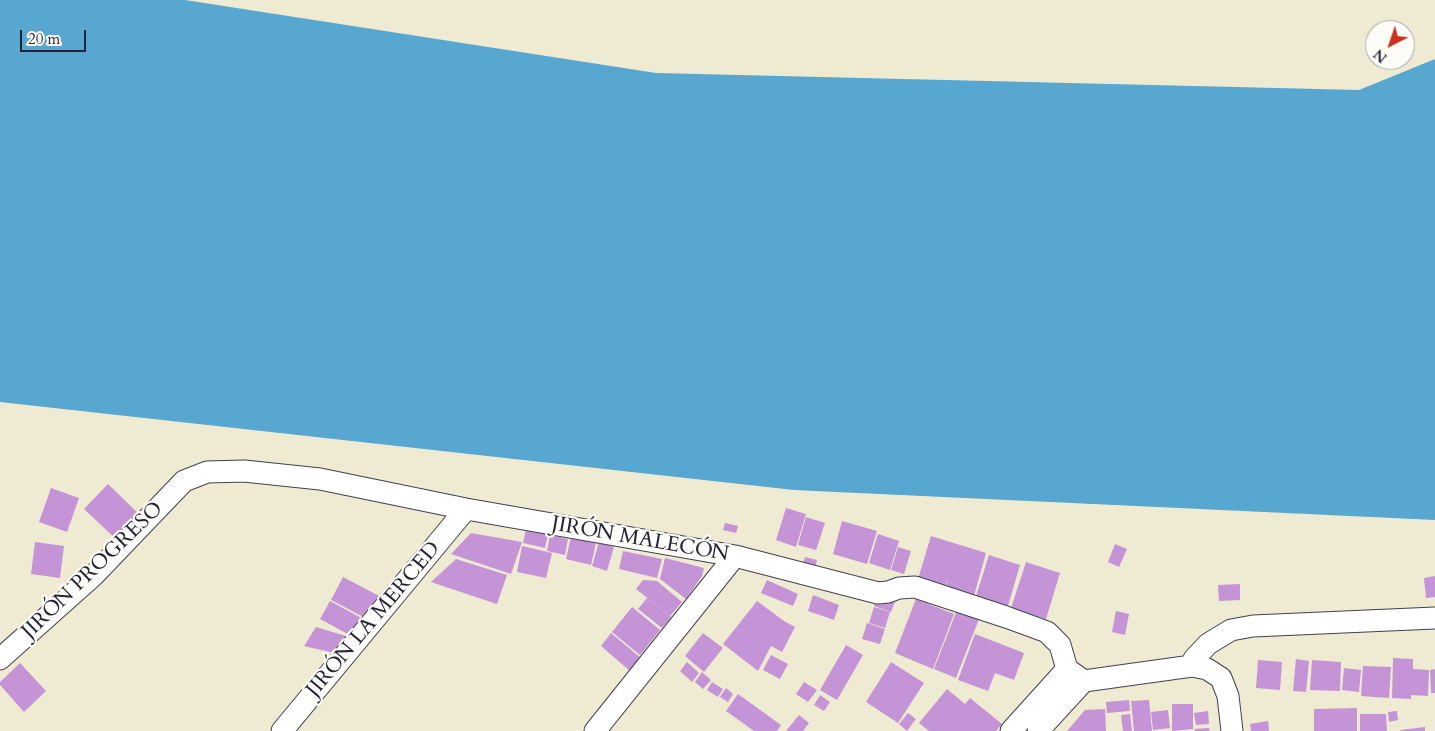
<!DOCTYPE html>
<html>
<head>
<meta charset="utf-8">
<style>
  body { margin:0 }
  #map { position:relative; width:1435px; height:731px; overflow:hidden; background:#efebd2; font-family:Cardo,serif }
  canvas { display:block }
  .north { position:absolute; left:1365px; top:20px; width:50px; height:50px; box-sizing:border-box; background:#fdfcf7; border:1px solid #a5a5ac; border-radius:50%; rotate:221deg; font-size:14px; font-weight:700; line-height:20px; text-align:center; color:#22223b }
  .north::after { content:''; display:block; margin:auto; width:18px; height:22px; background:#c8321e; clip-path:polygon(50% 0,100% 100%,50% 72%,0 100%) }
  .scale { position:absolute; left:20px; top:30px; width:66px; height:22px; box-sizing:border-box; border:2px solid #22223b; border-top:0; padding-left:6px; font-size:15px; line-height:18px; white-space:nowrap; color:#22223b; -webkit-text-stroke:4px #fdfcf7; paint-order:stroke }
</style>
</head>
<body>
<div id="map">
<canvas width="1435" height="731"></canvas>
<div class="north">N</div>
<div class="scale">20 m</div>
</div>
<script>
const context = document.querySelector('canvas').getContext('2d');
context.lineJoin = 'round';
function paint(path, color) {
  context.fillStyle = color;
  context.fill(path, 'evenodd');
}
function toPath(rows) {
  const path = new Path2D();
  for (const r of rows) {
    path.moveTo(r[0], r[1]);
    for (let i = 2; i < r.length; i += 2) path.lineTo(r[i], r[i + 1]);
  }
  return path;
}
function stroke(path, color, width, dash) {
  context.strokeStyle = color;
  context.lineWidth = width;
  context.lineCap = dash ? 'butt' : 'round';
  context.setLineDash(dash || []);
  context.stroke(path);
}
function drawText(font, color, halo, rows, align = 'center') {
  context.font = font + ' Cardo,serif';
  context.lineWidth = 4.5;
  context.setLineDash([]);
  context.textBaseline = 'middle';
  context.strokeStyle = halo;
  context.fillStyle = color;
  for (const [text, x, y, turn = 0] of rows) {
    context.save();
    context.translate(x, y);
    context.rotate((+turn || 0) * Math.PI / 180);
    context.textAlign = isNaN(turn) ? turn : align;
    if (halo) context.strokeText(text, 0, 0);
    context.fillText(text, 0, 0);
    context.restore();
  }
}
paint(toPath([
  [0,0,185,0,656,73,1359,90,1435,59,1435,520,794,490,0,402]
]), '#57a7d1');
paint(toPath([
  [108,484,143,518,119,542,84,509],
  [51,488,79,498,67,532,39,522],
  [786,508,806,514,796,547,776,540],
  [806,517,825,523,816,550,798,545],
  [842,521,877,531,867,564,833,554],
  [725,523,738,526,736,533,723,530],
  [526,529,548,534,545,548,523,543],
  [471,533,522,542,511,574,451,554],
  [878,534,899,541,890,570,869,563],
  [550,535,568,539,565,555,547,551],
  [931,536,986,553,974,596,946,587,948,578,945,587,918,579],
  [571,537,596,543,591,565,566,559],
  [35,542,64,546,60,578,31,574],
  [599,542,614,547,607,571,592,566],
  [1115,544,1127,549,1119,567,1108,562],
  [522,546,552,553,546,578,517,572],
  [898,547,911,551,904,574,891,570],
  [623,551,662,559,657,578,619,569],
  [989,555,1020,565,1008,606,976,596],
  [805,557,817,560,815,570,802,566],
  [665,558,704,568,702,576,686,599,660,579],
  [456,559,507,575,497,604,431,582],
  [1026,562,1060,573,1046,619,1011,608],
  [1435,576,1435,597,1426,598,1424,578],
  [343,577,381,597,369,620,331,600],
  [643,580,657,581,682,602,670,616,636,589],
  [767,580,798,594,793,606,761,593],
  [1240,584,1240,600,1219,601,1218,585],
  [813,595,839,605,834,620,808,611],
  [879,595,896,599,891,612,874,606],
  [647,598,671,617,662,628,638,609],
  [916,599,954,614,933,669,895,653],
  [330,601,365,620,355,638,320,619],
  [757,601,784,621,795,627,782,652,771,646,758,671,723,644],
  [632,607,660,630,640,655,612,632],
  [874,607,890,612,885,628,869,623],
  [957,610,979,619,956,678,934,669],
  [1116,611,1129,614,1125,635,1112,632],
  [867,623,885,629,880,644,862,639],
  [316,627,346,636,334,653,304,646],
  [611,633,641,658,630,671,601,646],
  [703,633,723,648,704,672,685,656],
  [975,634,1024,653,1014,680,995,673,988,691,958,680],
  [846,645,863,655,837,700,820,690],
  [771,655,788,664,780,679,763,670],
  [1393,658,1413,659,1413,669,1429,670,1428,696,1411,695,1411,699,1392,698],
  [1296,659,1309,661,1306,692,1293,691],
  [1258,660,1282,662,1280,690,1256,688],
  [1312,660,1341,662,1340,691,1310,690],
  [687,662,699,673,692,682,680,671],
  [891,662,924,683,898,723,866,702],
  [20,663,46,691,24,712,0,685,0,682],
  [1363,666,1391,667,1389,698,1361,696],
  [1344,668,1361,670,1359,692,1342,690],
  [1435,669,1435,693,1431,693,1430,670],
  [702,672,711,680,703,689,695,682],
  [712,682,723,689,718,697,707,690],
  [804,682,817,690,808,702,796,694],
  [726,688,733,694,728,702,720,697],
  [947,689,965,704,970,698,1002,724,996,731,929,731,919,723],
  [738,694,781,725,777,731,754,731,726,711],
  [820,695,830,702,824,711,814,705],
  [1129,700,1130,711,1107,713,1106,702],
  [1149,700,1152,731,1134,731,1131,701],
  [1172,704,1193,704,1193,729,1172,731],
  [1357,708,1357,731,1314,731,1314,709],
  [1105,709,1106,731,1067,731,1085,710],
  [1168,710,1170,728,1153,730,1151,712],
  [1208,711,1209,724,1196,725,1194,713],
  [1397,711,1398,720,1389,722,1388,712],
  [908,713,916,719,907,731,899,724],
  [1130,714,1132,731,1123,731,1121,715],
  [1360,714,1386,714,1387,731,1360,731],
  [799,715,809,723,803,731,786,731],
  [1268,721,1269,731,1251,731,1250,724],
  [1425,727,1425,731,1400,731,1400,730],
  [1209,728,1210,731,1195,731,1194,729]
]), '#c494d7');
const minor = toPath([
  [0,659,93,576,184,481,207,472,244,471,320,479,466,509,735,556,878,593,888,592,899,588,915,587,1006,617,1047,632,1060,645,1067,669],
  [1192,666,1194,659,1208,644,1231,630,1253,626,1435,618],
  [1067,669,1084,681,1192,666,1207,669,1221,678,1228,696,1232,731],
  [282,731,466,509],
  [595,731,735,556],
  [1011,731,1067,669],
  [1038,731,1084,681]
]);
stroke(minor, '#414052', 23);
stroke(minor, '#fff', 21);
drawText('21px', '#22223b', '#fdfcf7', [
  ["JIRÓN MALECÓN",640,540,10],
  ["JIRÓN PROGRESO",93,571,-44],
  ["JIRÓN LA MERCED",374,620,-50]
]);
</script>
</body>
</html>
